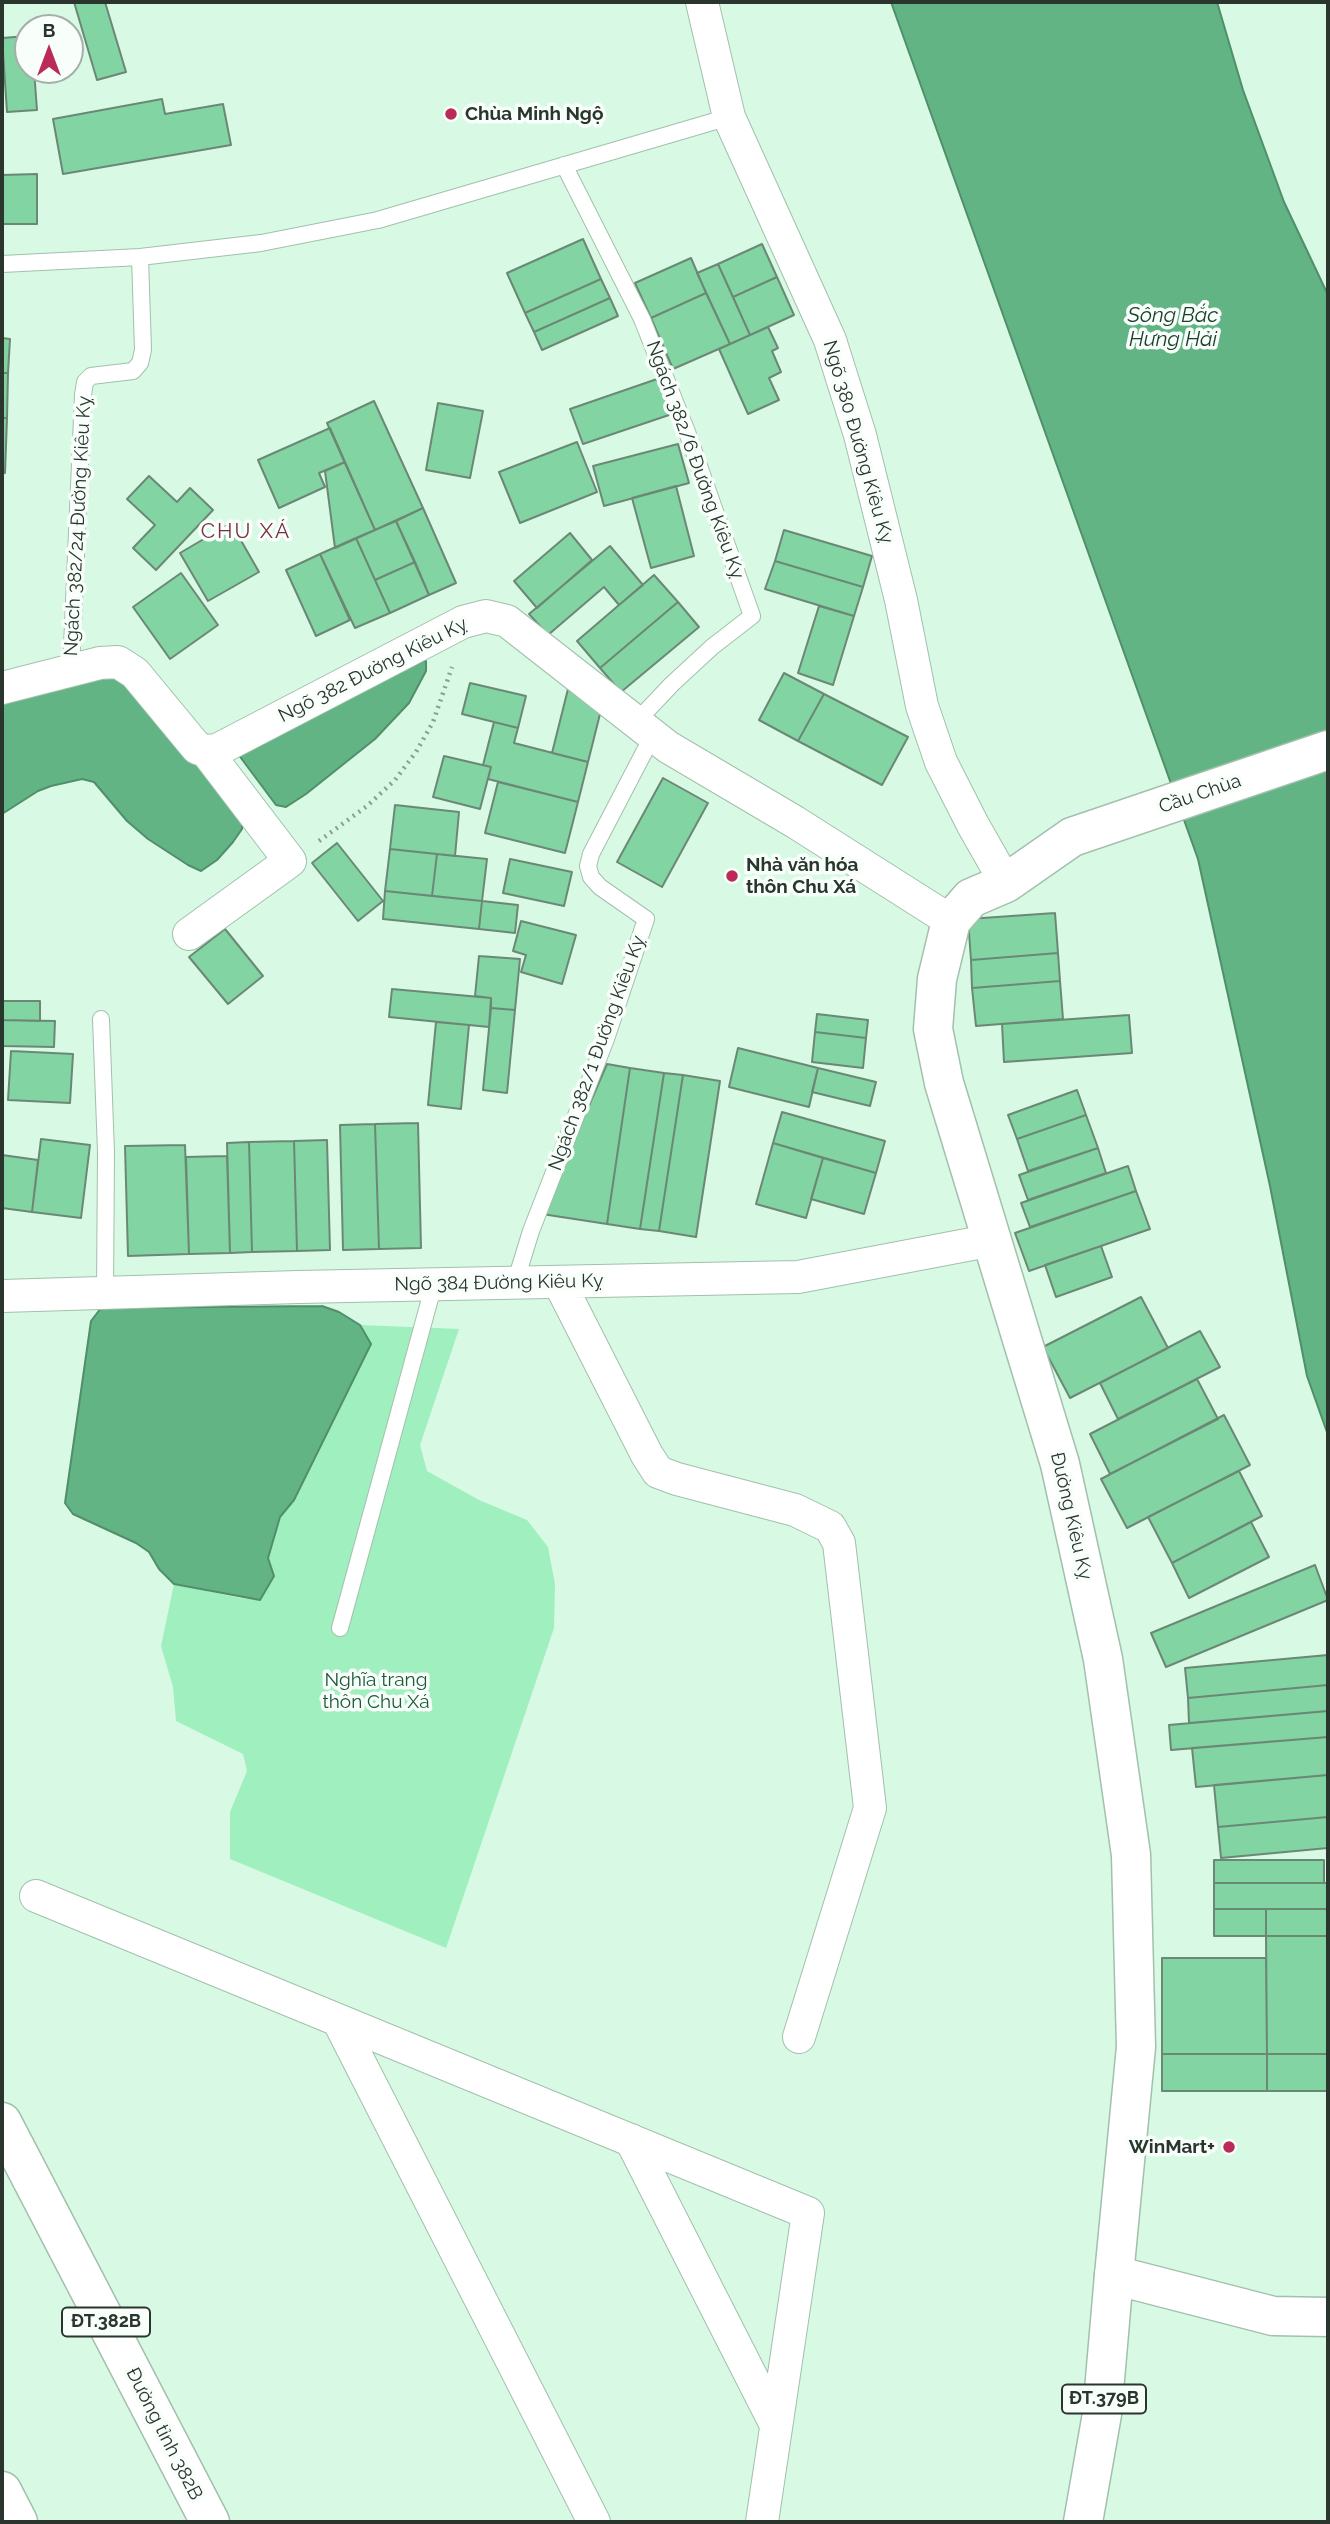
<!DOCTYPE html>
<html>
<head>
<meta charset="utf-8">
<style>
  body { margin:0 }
  #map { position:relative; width:1330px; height:2524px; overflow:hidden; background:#d8f9e4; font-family:Raleway,sans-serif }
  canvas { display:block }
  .frame { position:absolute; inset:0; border:4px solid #29352d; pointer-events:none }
  .north { position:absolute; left:14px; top:14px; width:70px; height:70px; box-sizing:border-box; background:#f8fefa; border:2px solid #a5aea8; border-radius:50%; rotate:0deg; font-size:19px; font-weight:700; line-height:28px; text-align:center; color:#29352d }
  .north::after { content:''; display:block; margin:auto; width:24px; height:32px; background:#ba2b5a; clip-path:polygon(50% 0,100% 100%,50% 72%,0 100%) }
</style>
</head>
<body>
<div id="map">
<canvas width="1330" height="2524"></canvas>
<div class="frame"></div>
<div class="north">B</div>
</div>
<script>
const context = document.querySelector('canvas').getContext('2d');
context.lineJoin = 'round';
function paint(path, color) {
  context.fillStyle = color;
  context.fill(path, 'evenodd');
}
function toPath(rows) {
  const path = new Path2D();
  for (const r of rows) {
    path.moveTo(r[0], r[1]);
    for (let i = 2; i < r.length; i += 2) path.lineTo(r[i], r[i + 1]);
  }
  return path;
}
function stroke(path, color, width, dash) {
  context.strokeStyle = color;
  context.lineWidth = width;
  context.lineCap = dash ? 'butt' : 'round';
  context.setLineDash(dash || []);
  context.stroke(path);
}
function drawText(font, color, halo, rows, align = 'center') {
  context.font = font + ' Raleway,sans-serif';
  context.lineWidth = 7;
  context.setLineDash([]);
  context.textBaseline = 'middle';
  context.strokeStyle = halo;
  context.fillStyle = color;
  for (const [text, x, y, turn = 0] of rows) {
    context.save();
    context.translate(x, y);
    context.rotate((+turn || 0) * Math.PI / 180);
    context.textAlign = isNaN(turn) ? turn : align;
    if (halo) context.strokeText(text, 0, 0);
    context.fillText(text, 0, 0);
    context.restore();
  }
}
paint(toPath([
  [360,1325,459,1329,420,1445,427,1471,479,1500,527,1520,548,1547,555,1584,554,1628,446,1948,230,1859,230,1812,247,1771,243,1754,176,1721,173,1687,161,1646,174,1584,240,1598,260,1600,268,1558,280,1517,294,1500,370,1344]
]), '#a0efbf');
const water = toPath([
  [891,2,1217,2,1243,90,1284,202,1328,295,1328,1435,1307,1376,1270,1186,1198,859,891,2],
  [423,661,426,661,426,671,409,703,375,739,306,794,286,807,276,805,235,750,423,661],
  [125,674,242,820,242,829,233,842,217,860,201,871,188,865,148,839,127,821,94,782,82,779,51,786,38,791,2,814,2,702,78,681,125,674],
  [322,1306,339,1312,360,1325,371,1344,294,1500,280,1517,268,1558,274,1576,260,1600,174,1584,159,1569,149,1552,136,1543,73,1514,65,1503,91,1321,101,1308,322,1306]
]);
paint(water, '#62b484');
stroke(water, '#518e6a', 2);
const building = toPath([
  [74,2,105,2,126,72,97,80,74,2],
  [28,36,28,70,34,70,37,110,7,112,2,38,28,36],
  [162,99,165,114,223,104,231,145,63,174,53,119,162,99],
  [37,174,37,224,2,224,2,175,37,174],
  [583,239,601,279,525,313,507,273,583,239],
  [762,244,777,277,733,297,718,264,762,244],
  [691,258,706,293,651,318,635,283,691,258],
  [718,264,750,335,730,344,697,273,718,264],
  [777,277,794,315,750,335,733,297,777,277],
  [601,279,610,298,534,332,525,313,601,279],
  [706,293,730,344,673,369,651,318,706,293],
  [610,298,618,316,542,350,534,332,610,298],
  [768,327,778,348,772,351,781,372,769,378,779,400,748,414,719,349,768,327],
  [2,338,10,339,8,373,2,373,2,338],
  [2,373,8,373,7,418,2,418,2,373],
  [660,378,672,414,583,444,570,409,660,378],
  [374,401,423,508,375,530,327,423,374,401],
  [438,403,483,411,470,478,426,470,438,403],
  [2,418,7,418,5,473,2,473,2,418],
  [330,428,345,462,319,473,325,487,279,508,258,460,330,428],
  [577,442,597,492,520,523,499,472,577,442],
  [678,444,689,483,604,506,593,466,678,444],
  [345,462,375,530,335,548,325,471,345,462],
  [149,476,177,502,190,488,213,510,156,570,133,548,155,525,127,499,149,476],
  [676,486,694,556,651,568,632,498,676,486],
  [423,508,456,583,429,595,396,521,423,508],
  [396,521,415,562,375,580,356,538,396,521],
  [231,523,259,572,208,601,180,553,231,523],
  [784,530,872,556,863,587,775,561,784,530],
  [570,533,592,560,537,608,514,581,570,533],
  [356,538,390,613,355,628,320,554,356,538],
  [610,546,643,585,619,605,604,587,548,635,529,614,610,546],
  [320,554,350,620,316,636,286,570,320,554],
  [775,561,863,587,854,616,765,589,775,561],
  [415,562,429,595,390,613,375,580,415,562],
  [181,573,218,625,170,659,133,607,181,573],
  [654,575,678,602,600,668,577,641,654,575],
  [678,602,699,627,621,692,600,668,678,602],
  [819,606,854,616,833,685,798,673,819,606],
  [784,673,824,694,798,741,759,720,784,673],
  [470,683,526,696,518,728,462,714,470,683],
  [568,689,604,698,588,762,552,753,568,689],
  [824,694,908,737,882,785,798,741,824,694],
  [494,722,518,728,514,743,588,762,578,802,488,779,491,767,483,765,494,722],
  [444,756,491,767,480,809,433,797,444,756],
  [663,778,708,803,662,887,617,862,663,778],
  [498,782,578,802,565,853,485,833,498,782],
  [395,805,459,812,455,856,390,849,395,805],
  [337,843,383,901,358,921,312,863,337,843],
  [390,849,437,854,432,896,385,891,390,849],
  [437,854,487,859,482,901,432,896,437,854],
  [510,859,572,872,564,906,503,893,510,859],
  [385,891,482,901,479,929,383,919,385,891],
  [482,901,518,905,515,933,479,929,482,901],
  [1055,913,1058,953,971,960,968,919,1055,913],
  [521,921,576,935,562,984,521,972,526,955,513,951,521,921],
  [225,929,263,976,228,1004,189,957,225,929],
  [1058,953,1060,981,972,988,971,960,1058,953],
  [479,956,520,959,515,1010,491,1008,491,998,475,996,479,956],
  [1060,981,1063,1019,976,1026,972,988,1060,981],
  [392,989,491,998,489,1027,389,1017,392,989],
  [2,1001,40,1001,40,1021,2,1020,2,1001],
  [491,1008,515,1010,507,1093,483,1090,491,1008],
  [817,1014,868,1020,866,1038,815,1032,817,1014],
  [1129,1015,1132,1053,1004,1062,1002,1024,1129,1015],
  [2,1020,55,1021,54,1047,2,1046,2,1020],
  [436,1022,469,1025,461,1109,428,1105,436,1022],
  [815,1032,866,1038,863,1068,812,1062,815,1032],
  [738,1048,818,1068,809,1107,729,1087,738,1048],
  [11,1051,73,1054,70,1103,8,1100,11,1051],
  [607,1064,630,1068,607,1224,542,1214,607,1064],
  [630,1068,664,1073,640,1229,607,1224,630,1068],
  [818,1068,876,1082,870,1106,812,1092,818,1068],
  [664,1073,683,1075,659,1231,640,1229,664,1073],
  [683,1075,720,1081,696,1237,659,1231,683,1075],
  [1077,1090,1086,1115,1017,1139,1008,1115,1077,1090],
  [782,1112,885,1141,876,1173,773,1143,782,1112],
  [1086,1115,1098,1148,1028,1171,1017,1139,1086,1115],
  [418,1123,421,1248,379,1249,375,1124,418,1123],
  [375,1124,379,1249,343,1250,340,1125,375,1124],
  [41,1139,90,1145,81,1218,32,1212,41,1139],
  [327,1140,330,1250,297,1251,294,1141,327,1140],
  [294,1141,297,1251,252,1252,249,1142,294,1141],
  [249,1142,252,1252,230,1253,227,1143,249,1142],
  [773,1143,823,1158,806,1218,756,1204,773,1143],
  [185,1145,189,1254,128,1256,125,1146,185,1145],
  [1098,1148,1106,1173,1028,1200,1019,1175,1098,1148],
  [2,1155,38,1160,32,1212,2,1208,2,1155],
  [227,1156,230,1253,189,1254,186,1157,227,1156],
  [823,1158,876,1173,864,1214,811,1199,823,1158],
  [1128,1166,1136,1191,1030,1227,1021,1203,1128,1166],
  [1136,1191,1150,1229,1029,1271,1015,1233,1136,1191],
  [1101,1246,1112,1277,1056,1297,1045,1265,1101,1246],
  [1141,1297,1168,1348,1070,1398,1043,1347,1141,1297],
  [1200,1331,1220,1367,1118,1419,1100,1383,1200,1331],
  [1197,1379,1218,1419,1110,1474,1090,1434,1197,1379],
  [1224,1415,1250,1465,1127,1528,1101,1479,1224,1415],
  [1239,1471,1262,1516,1172,1563,1148,1517,1239,1471],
  [1251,1522,1269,1557,1189,1598,1172,1563,1251,1522],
  [1315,1565,1328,1600,1166,1667,1151,1633,1315,1565],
  [1328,1655,1328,1685,1188,1698,1185,1668,1328,1655],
  [1328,1685,1328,1711,1189,1723,1188,1698,1328,1685],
  [1328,1711,1328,1737,1171,1750,1169,1725,1328,1711],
  [1328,1737,1328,1775,1196,1787,1192,1748,1328,1737],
  [1328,1775,1328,1817,1218,1827,1214,1785,1328,1775],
  [1328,1817,1328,1848,1221,1858,1218,1827,1328,1817],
  [1214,1860,1324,1860,1324,1883,1214,1883,1214,1860],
  [1214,1883,1328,1883,1328,1909,1214,1909,1214,1883],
  [1214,1909,1266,1909,1266,1936,1214,1936,1214,1909],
  [1266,1909,1328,1909,1328,1936,1266,1936,1266,1909],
  [1266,1936,1328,1936,1328,2054,1267,2054,1266,1936],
  [1162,1958,1266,1958,1267,2054,1162,2054,1162,1958],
  [1162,2054,1267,2054,1267,2091,1162,2091,1162,2054],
  [1267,2054,1328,2054,1328,2091,1267,2091,1267,2054]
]);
paint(building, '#82d4a3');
stroke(building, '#6b8875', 2);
const lane = toPath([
  [564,165,642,319,687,432,752,616,712,647,672,684,636,722],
  [2,264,140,257,261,243,378,220,729,117],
  [71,670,83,395,85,382,91,376,133,371,140,363,143,350,140,257],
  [101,1019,106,1152,105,1293],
  [515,1283,531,1231,606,1039,646,919,600,887,591,877,588,866,591,854,653,735],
  [340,1628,434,1284]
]);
const street = toPath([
  [702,2,729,117,830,340,860,435,901,600,922,706,941,762,973,825,1006,883],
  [2,688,100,663,118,662,135,673,197,748,206,751,217,750,463,622,486,616,507,621,668,747,795,822,951,921],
  [189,934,290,861,206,751],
  [559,1282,647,1455,658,1472,677,1479,795,1510,830,1527,839,1543,870,1808,799,2037],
  [2,1296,298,1287,798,1277,993,1240],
  [36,1896,808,2213,762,2522],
  [338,2020,594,2522],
  [631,2140,776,2425]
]);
const secondary = toPath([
  [1328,750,1072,837,1006,883,971,898,951,921,937,979,933,1029,944,1083,1060,1464,1103,1659,1131,1855,1136,2047,1114,2275,1273,2316,1328,2317]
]);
const primary = toPath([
  [2,2122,210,2522],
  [1083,2522,1102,2414,1114,2275]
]);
const highway = toPath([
  [2,2491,18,2522]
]);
stroke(lane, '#a2c0ac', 18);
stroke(street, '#a2c0ac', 34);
stroke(secondary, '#a2c0ac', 41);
stroke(primary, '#a2c0ac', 41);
stroke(highway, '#a2c0ac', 41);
stroke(toPath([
  [319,841,367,806,395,780,416,752,433,722,452,667]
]), '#89a091', 4.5, [2, 5]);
stroke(lane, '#fff', 16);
stroke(street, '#fff', 32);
stroke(secondary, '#fff', 38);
stroke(primary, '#fff', 38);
stroke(highway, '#fff', 38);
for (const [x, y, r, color] of [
  [451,114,7,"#ba2b5a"],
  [732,876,7,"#ba2b5a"],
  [1229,2147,7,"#ba2b5a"]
]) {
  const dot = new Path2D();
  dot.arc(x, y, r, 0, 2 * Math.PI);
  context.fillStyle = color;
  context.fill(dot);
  stroke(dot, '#f8fefa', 2.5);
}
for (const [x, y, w] of [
  [106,2322,88],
  [1104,2399,84]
]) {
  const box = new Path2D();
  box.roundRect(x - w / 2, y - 14.5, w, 29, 5);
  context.fillStyle = '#f8fefa';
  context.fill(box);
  stroke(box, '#29352d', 2);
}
drawText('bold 18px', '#29352d', null, [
  ["ĐT.382B",106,2322],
  ["ĐT.379B",1104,2399]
]);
drawText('bold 19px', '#29352d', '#f8fefa', [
  ["Chùa Minh Ngộ",465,114],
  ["Nhà văn hóa",746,865],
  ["thôn Chu Xá",746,887],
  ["WinMart+",1215,2147,"right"]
], 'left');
drawText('19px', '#29352d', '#f8fefa', [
  ["Ngõ 380 Đường Kiêu Kỵ",858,442,74],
  ["Ngách 382/6 Đường Kiêu Kỵ",695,460,70],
  ["Ngách 382/24 Đường Kiêu Kỵ",78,526,-87],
  ["Ngõ 382 Đường Kiêu Kỵ",373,670,-27],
  ["Cầu Chùa",1200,794,-19],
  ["Ngách 382/1 Đường Kiêu Kỵ",597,1053,-70],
  ["Ngõ 384 Đường Kiêu Kỵ",499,1283,-1],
  ["Đường Kiêu Kỵ",1071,1516,77],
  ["Đường tỉnh 382B",164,2434,63]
]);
drawText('19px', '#1c5939', '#f8fefa', [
  ["Nghĩa trang",376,1680],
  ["thôn Chu Xá",376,1702]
]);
drawText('italic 21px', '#1b3e2a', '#f8fefa', [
  ["Sông Bắc",1173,316],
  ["Hưng Hải",1173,340]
]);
context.letterSpacing = '2px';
drawText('21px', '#773143', '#f8fefa', [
  ["CHU XÁ",246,532]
]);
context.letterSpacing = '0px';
</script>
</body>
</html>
